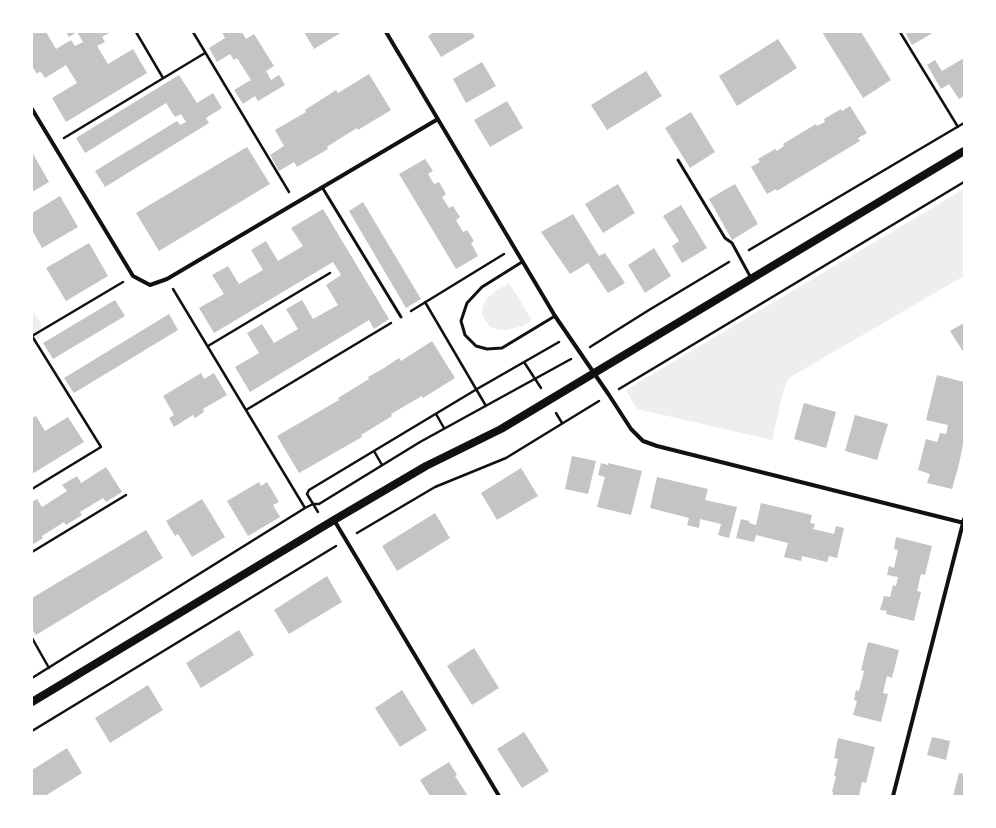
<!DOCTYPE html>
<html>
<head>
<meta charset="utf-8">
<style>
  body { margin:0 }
  #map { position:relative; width:996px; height:828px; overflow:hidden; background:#fff; font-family:Lato,sans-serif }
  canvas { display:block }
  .frame { position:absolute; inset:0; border:33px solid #fff; pointer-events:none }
</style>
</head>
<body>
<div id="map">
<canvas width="996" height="828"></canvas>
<div class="frame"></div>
</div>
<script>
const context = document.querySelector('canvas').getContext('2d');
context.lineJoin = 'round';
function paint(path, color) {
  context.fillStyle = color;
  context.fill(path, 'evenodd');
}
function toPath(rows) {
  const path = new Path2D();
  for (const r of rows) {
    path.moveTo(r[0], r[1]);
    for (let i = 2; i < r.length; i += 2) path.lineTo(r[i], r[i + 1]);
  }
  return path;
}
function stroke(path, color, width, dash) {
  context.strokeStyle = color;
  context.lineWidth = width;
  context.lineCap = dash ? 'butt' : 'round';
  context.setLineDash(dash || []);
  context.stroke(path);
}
paint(toPath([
  [964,189,964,276,789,378,783,392,772,440,637,409,626,390],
  [509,283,532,320,523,326,506,330,500,330,491,327,485,321,482,313,483,306,487,298,494,292],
  [32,309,41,324,40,337,32,347]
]), '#eee');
paint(toPath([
  [32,32,46,32,56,49,71,40,75,46,83,42,77,32,69,37,66,32,111,32,102,37,105,42,97,46,108,64,133,49,147,73,66,122,52,98,77,83,66,65,45,78,40,71,37,74,32,66],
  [222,32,242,32,246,39,254,34,274,66,266,71,271,80,279,75,285,85,258,101,255,96,243,104,234,90,251,80,237,58,234,60,230,54,217,62,209,48,225,38],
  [304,32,342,32,314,49],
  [434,32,472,32,475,37,441,57,428,36],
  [822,32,861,32,891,80,863,98],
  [905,32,934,32,912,45],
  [778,39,797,68,737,106,719,76],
  [964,58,964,96,959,99,949,84,941,89,927,65,935,60,942,71],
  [482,62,496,86,466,103,453,79],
  [646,71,662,96,607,130,591,105],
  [369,74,391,110,358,130,357,128,328,146,327,147,328,149,297,167,294,162,279,171,270,155,284,146,275,130,306,112,305,110,336,90,338,93],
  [179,75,197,103,213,93,222,108,206,118,209,123,105,187,95,171,177,121,180,125,186,122,181,114,175,117,166,103,85,153,76,138],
  [507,101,523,128,490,147,474,120],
  [850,106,867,133,858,138,860,141,785,186,777,191,776,189,767,194,751,167,760,162,758,159,775,149,777,151,784,146,783,144,816,124,817,126,825,122,824,119,841,109,842,111],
  [691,112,715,152,690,168,665,128],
  [247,147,270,184,159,251,136,213],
  [32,152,49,182,32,192],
  [425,159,433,171,428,174,434,184,439,182,446,194,442,197,449,208,453,206,460,217,456,220,463,232,467,230,474,241,471,243,478,256,456,269,399,174],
  [618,184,635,213,603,233,585,204],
  [735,184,758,224,732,240,709,199],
  [60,196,78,227,42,248,32,230,32,213],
  [363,202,421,299,406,308,349,211],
  [681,205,707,248,682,263,672,246,679,241,663,216],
  [323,209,389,319,374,329,369,320,250,392,235,367,259,353,247,333,262,324,274,343,298,329,286,309,302,300,313,319,338,305,326,285,341,275,333,262,214,333,199,308,224,294,212,275,228,266,239,284,263,270,251,250,266,241,278,261,303,246,291,228],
  [573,214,599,256,605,253,625,283,608,293,588,263,570,274,541,232],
  [89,243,108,276,66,301,46,268],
  [654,248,671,276,645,293,628,265],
  [115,300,125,316,53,359,43,343],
  [169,314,178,330,74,393,64,378],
  [964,323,964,353,950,331],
  [432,341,455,378,423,398,422,396,391,414,392,416,361,435,362,437,299,473,277,436,339,400,338,398,369,379,368,377,384,368,399,358,401,361],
  [201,373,204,379,214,373,227,395,203,409,204,412,195,418,193,415,174,427,169,418,174,415,163,396],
  [937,375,964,382,964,440,959,464,952,489,927,483,930,474,918,470,926,439,937,442,940,433,946,434,948,425,926,420],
  [804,403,836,412,826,448,794,439],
  [855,415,888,424,877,460,845,451],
  [36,416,45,431,68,417,84,442,32,474,32,418],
  [572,456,596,461,588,494,565,489],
  [601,463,608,465,608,463,642,471,631,515,597,507,605,477,598,475],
  [106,467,122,492,106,502,103,498,80,512,82,515,66,525,64,522,42,536,43,538,32,545,32,502,37,499,42,507,67,491,62,485,77,476,81,483],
  [521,468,538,496,497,520,481,493],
  [657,477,708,489,705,500,737,507,729,538,718,535,721,524,700,519,699,528,687,525,689,518,650,508],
  [259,482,261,486,267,482,279,502,273,505,280,517,248,536,227,501],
  [202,499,225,537,192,557,178,534,175,536,166,521],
  [761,503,812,515,810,523,815,524,813,529,834,534,836,526,844,528,837,558,829,556,827,562,802,556,801,561,784,557,788,543,756,535,754,542,736,538,741,519,749,521,749,523,756,525],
  [435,513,450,538,397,571,382,546],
  [146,530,163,558,36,635,32,629,32,598],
  [896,537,932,546,925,575,921,574,917,591,921,592,914,621,886,614,887,611,880,610,884,596,890,597,893,585,896,586,898,577,887,575,889,566,894,568,898,550,894,549],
  [327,576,342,602,289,634,274,610],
  [239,630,254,655,201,688,186,663],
  [868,642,899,650,892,678,887,676,883,693,888,694,881,722,853,715,857,701,854,700,856,690,859,691,864,671,861,670],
  [474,648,499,688,472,705,447,666],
  [148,685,163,710,110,743,95,718],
  [402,690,427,730,400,747,375,708],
  [524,732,549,771,522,788,497,749],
  [932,737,950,741,946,760,927,755],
  [838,738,875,747,866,783,862,782,859,796,833,796,833,792,832,792,836,776,834,776,838,759,834,758],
  [67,748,82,773,45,796,32,796,32,770],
  [449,762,457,775,455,776,468,796,430,796,420,780],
  [959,773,964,774,964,796,953,796]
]), '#c4c4c4');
stroke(toPath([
  [136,32,163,78],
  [193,32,289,192],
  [900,32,958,127],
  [64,138,205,53],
  [749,250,964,123],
  [173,289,305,508],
  [425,302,486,406],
  [411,311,504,254],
  [208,346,330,273],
  [590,347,649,310,729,262],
  [524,362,541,388],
  [619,389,964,182],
  [246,410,391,323],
  [556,413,562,423],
  [436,414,444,428],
  [374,451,382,465],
  [32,489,101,447,32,336,123,282],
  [318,512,307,494,309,490,477,389,559,342],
  [357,533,435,487,506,458,599,401],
  [32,552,126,495],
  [32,638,49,668],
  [32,678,305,508,313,504,319,504,420,442,571,359],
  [32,731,336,546]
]), '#111', 2.5);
stroke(toPath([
  [678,160,725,238,732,243,751,278],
  [322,187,401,317],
  [522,262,482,287,467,303,461,321,465,335,476,346,487,349,502,348,555,316]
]), '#111', 3);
stroke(toPath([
  [386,32,555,316,609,395,631,429,643,441,657,446,964,523],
  [32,109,133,276,150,285,167,279,438,119],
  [334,520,499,796],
  [893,796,964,519]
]), '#111', 4);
stroke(toPath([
  [32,702,334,520,426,466,501,429,964,151]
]), '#111', 8);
</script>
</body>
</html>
